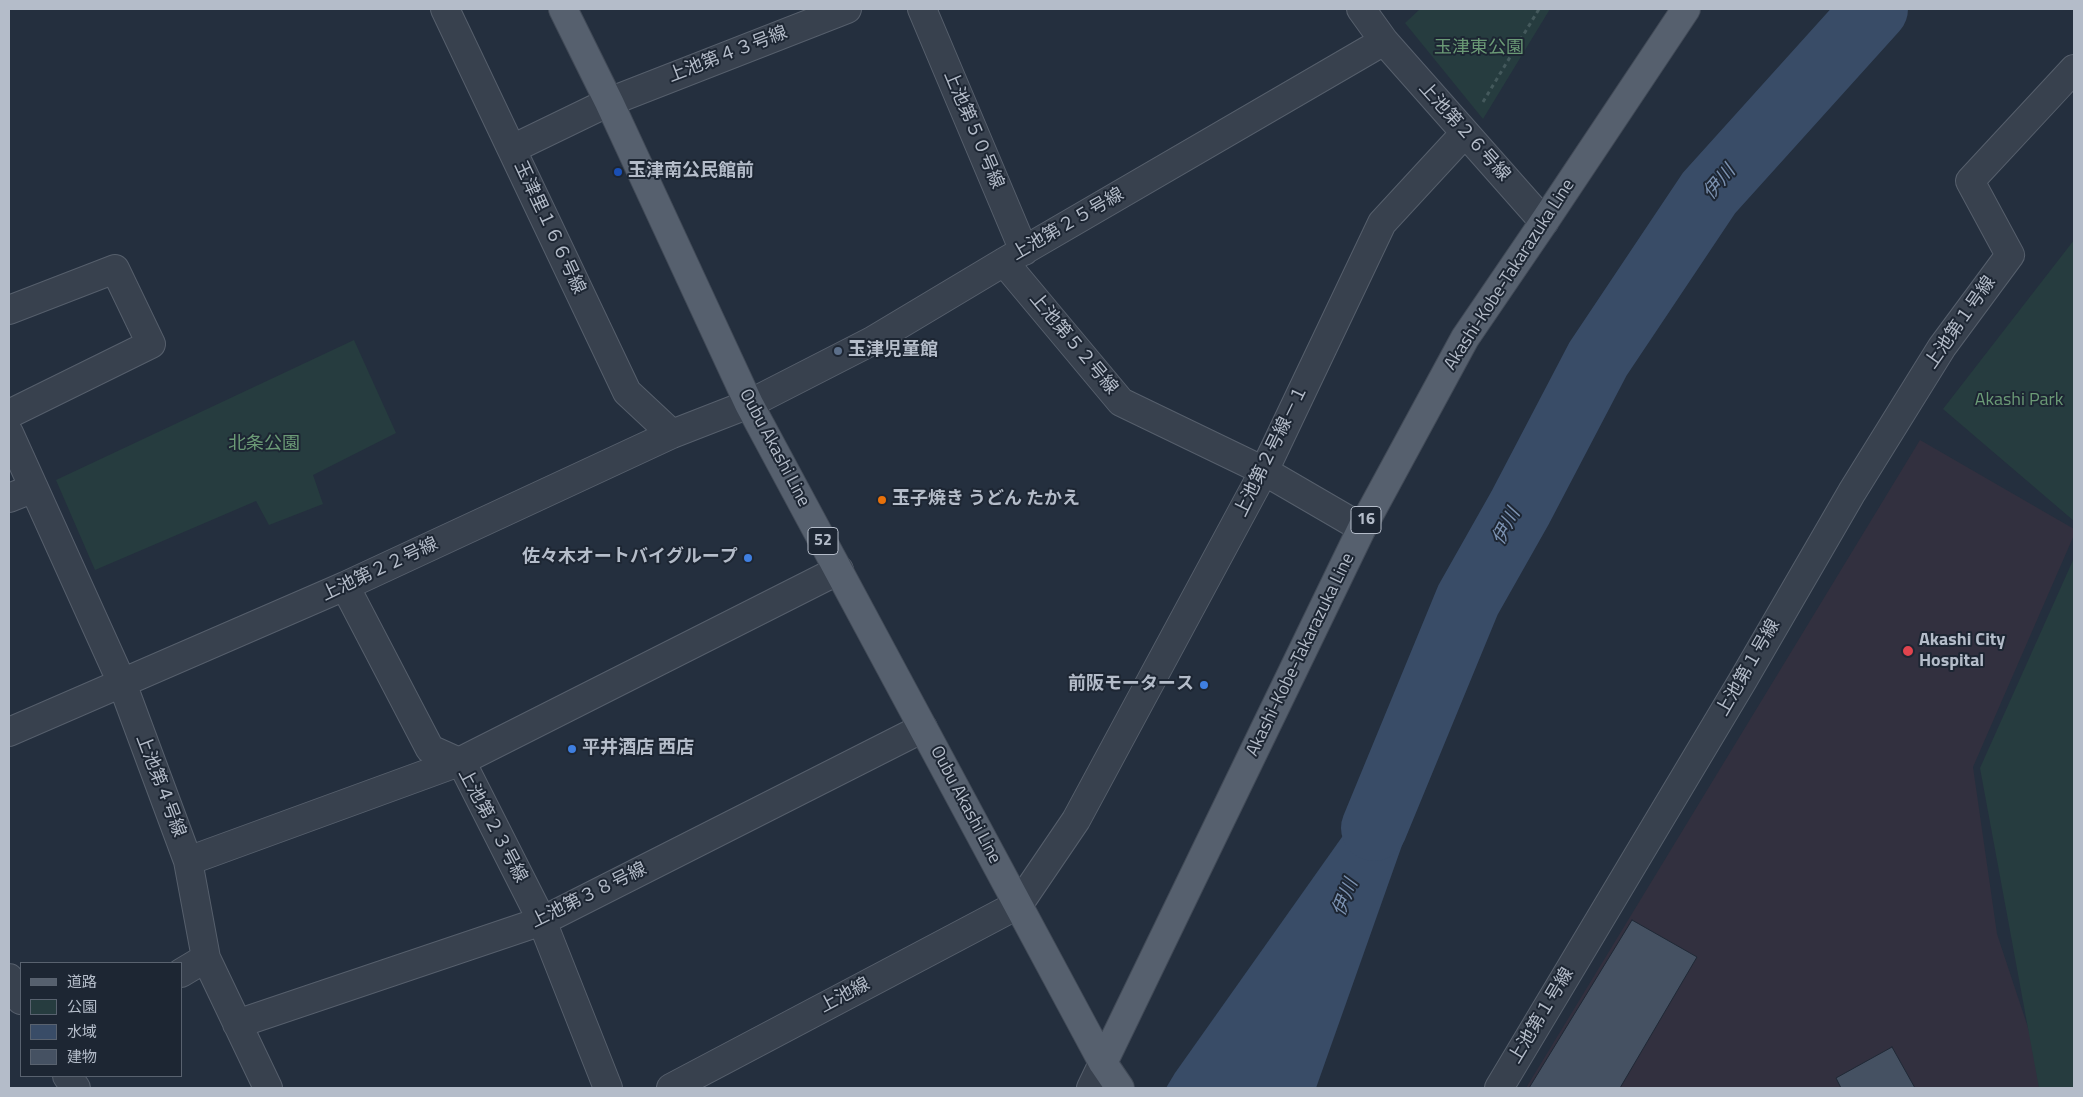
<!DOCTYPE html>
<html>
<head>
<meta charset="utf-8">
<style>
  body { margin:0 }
  #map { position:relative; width:2083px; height:1097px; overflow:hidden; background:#242f3e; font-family:"Titillium Web","Noto Sans JP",sans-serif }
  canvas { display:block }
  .frame { position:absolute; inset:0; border:10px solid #b4bcc9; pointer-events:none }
  .legend { position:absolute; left:20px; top:962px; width:162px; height:115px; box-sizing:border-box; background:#1d2633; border:1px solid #59626f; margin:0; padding:6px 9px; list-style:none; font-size:15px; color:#b4bcc9 }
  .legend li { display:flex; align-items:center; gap:10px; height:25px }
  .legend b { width:25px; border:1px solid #59626f }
</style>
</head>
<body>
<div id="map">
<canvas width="2083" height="1097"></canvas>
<div class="frame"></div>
<ul class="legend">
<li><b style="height:6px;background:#56606e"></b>道路</li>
<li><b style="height:14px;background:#263c3f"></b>公園</li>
<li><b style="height:14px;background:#394c67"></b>水域</li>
<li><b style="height:14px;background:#455162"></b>建物</li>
</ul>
</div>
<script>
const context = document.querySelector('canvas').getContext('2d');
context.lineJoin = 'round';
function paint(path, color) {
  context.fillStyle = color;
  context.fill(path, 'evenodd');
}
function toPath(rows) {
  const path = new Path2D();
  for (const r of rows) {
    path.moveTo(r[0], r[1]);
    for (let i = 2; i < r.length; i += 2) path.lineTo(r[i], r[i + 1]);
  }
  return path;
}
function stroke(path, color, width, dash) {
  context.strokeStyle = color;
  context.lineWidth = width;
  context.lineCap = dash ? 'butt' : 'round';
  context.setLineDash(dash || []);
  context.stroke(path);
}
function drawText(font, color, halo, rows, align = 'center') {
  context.font = font + ' "Titillium Web","Noto Sans JP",sans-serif';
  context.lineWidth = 4;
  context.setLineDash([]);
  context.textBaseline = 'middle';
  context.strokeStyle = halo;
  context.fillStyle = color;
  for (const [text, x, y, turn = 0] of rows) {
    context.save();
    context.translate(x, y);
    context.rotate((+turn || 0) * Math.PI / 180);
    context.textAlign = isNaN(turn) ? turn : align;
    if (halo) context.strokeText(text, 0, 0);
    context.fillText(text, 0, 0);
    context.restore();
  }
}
paint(toPath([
  [1920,440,2074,529,2074,535,1973,767,1997,934,2048,1088,1526,1088]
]), '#32303f');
paint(toPath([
  [1420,9,1550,9,1483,119,1405,23],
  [2074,240,2074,521,1943,409],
  [354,340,396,433,313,475,323,504,269,525,256,501,95,570,56,480],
  [2074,558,2074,1088,2039,1088,1980,768]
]), '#263c3f');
paint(toPath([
  [1468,659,1316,1088,1166,1088,1175,1073]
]), '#394c67');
stroke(toPath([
  [1374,828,1468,600,1520,508,1598,359,1709,193,1875,9]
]), '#394c67', 66);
const building = toPath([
  [1632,920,1697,957,1620,1088,1529,1088,1632,920],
  [1892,1047,1915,1088,1841,1088,1836,1078,1892,1047]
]);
paint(building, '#455162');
stroke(building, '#1f2835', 1);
const minor = toPath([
  [445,9,627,392,672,434],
  [922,9,1024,251],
  [1361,9,1384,41,1544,222],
  [512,149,609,102,847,9],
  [1004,262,1121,402,1264,471,1362,528],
  [9,310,115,269,151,344,9,414],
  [9,433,122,683,188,861,206,958,268,1088],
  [9,498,34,488],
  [345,586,430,749,459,762,466,771,542,921,608,1088],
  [9,732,345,586,672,434,749,404,872,341,1004,262,1384,41],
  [188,861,459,762,839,570],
  [181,973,206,958],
  [9,978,21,1000],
  [237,1024,542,921,923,728],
  [67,1076,76,1088],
  [671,1088,1019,904,1076,820,1264,471,1382,223,1465,133],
  [1091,1088,1103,1063],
  [1499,1088,1743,680,1852,492,1942,347,2010,255,1970,181,2074,69]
]);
const primary = toPath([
  [563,9,609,102,749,404,1103,1063,1120,1088],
  [1103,1063,1362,528,1465,338,1544,222,1686,9]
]);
stroke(minor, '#565f6c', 30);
stroke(primary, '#414a57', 30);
stroke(toPath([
  [1483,102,1539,9]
]), '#44595c', 3, [4, 4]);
stroke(minor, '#38414e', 28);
stroke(primary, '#56606e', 28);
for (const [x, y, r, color] of [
  [618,172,5,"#1a4fb4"],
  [838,351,5,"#5c6f8a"],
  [882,500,5,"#e8710a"],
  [748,558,5,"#3f7fe0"],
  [1908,651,6,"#e0444e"],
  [1204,685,5,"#3f7fe0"],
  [572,749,5,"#3f7fe0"]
]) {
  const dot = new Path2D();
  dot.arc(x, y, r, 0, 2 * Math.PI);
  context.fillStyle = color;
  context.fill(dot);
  stroke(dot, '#1d2633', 2);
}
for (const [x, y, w] of [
  [1366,520,30],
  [823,541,30]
]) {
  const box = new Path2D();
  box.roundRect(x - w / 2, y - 13.5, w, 27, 4);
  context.fillStyle = '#1d2633';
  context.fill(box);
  stroke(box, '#b4bcc9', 1);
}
drawText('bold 16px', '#b4bcc9', null, [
  ["16",1366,520],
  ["52",823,541]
]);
drawText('18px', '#6b9a76', '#1d2633', [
  ["玉津東公園",1479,49],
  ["Akashi Park",2019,401],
  ["北条公園",264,445]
]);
drawText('18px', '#b4bcc9', '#1d2633', [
  ["上池第４３号線",728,55,-21],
  ["上池第５０号線",973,130,67],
  ["上池第２６号線",1464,132,48],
  ["上池第２５号線",1068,225,-30],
  ["玉津里１６６号線",549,228,65],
  ["Akashi-Kobe-Takarazuka Line",1510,275,-57],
  ["上池第１号線",1961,323,-55],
  ["上池第５２号線",1073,344,50],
  ["Oubu Akashi Line",774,448,62],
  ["上池第２号線－１",1272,451,-64],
  ["上池第２２号線",380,570,-25],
  ["Akashi-Kobe-Takarazuka Line",1301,655,-64],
  ["上池第１号線",1749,668,-60],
  ["上池第４号線",160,786,69],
  ["Oubu Akashi Line",965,805,62],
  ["上池第２３号線",492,826,62],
  ["上池第３８号線",589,896,-26],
  ["上池線",845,996,-28],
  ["上池第１号線",1542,1016,-59]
]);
drawText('bold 18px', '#b4bcc9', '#1d2633', [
  ["玉津南公民館前",628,172],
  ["玉津児童館",848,351],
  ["玉子焼き うどん たかえ",892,500],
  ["佐々木オートバイグループ",738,558,"right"],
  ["Akashi City",1919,641],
  ["Hospital",1919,662],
  ["前阪モータース",1194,685,"right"],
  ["平井酒店 西店",582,749]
], 'left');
drawText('italic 19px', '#7c92b1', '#1d2633', [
  ["伊川",1720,183,-50],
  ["伊川",1507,527,-62],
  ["伊川",1346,898,-68]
]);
</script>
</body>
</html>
